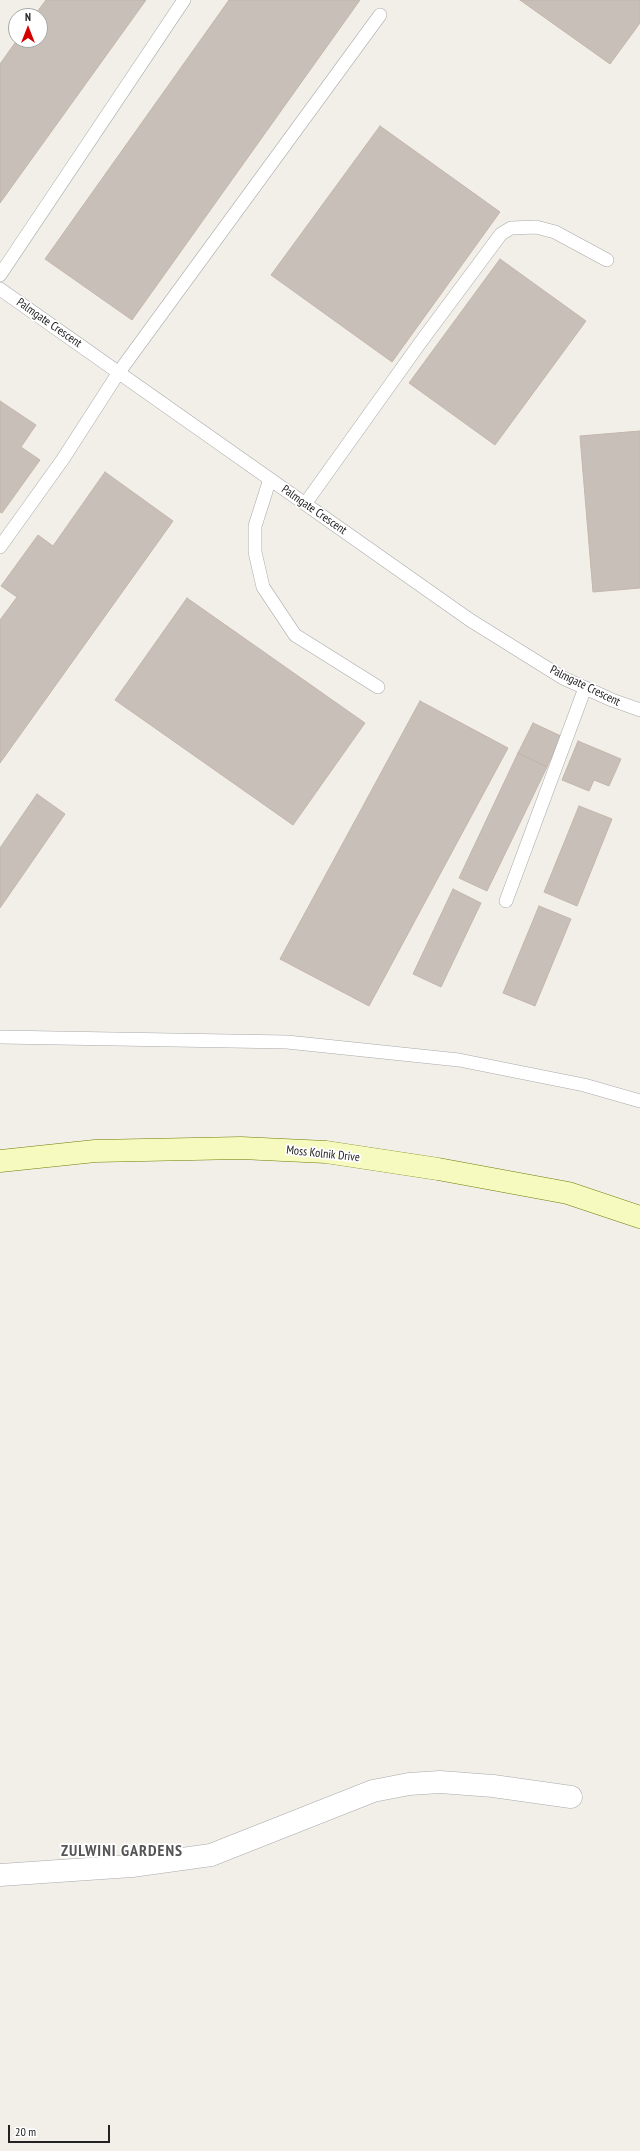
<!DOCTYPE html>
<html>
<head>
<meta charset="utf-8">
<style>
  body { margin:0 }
  #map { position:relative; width:640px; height:2151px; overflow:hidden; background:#f2efe9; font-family:"PT Sans Narrow",sans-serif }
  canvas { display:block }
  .north { position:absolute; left:8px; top:8px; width:40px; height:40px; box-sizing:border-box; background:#fff; border:1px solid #a7a7a7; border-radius:50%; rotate:0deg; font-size:11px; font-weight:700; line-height:16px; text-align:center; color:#222 }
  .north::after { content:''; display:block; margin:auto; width:14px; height:18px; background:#d40000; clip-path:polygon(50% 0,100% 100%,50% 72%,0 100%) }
  .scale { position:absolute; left:8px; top:2125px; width:102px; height:18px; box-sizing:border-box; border:2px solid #222; border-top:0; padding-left:5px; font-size:12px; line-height:14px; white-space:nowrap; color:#222; -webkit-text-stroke:3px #fff; paint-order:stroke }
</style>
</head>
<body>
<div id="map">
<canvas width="640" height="2151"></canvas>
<div class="north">N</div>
<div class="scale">20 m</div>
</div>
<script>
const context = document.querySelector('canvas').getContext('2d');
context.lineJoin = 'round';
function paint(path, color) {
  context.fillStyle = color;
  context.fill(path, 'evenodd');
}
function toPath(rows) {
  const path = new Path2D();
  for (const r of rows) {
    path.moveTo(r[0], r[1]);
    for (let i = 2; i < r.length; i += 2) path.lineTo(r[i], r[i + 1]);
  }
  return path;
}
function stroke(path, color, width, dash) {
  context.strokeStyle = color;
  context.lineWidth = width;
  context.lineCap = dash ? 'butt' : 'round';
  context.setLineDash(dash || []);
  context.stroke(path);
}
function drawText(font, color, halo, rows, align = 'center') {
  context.font = font + ' "PT Sans Narrow",sans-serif';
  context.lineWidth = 3.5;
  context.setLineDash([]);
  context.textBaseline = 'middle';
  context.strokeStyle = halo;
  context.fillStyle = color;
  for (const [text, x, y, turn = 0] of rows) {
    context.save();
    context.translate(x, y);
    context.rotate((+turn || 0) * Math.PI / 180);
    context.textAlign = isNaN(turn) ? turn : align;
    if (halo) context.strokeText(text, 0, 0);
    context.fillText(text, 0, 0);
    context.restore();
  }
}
const building = toPath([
  [46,0,146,0,0,203,0,64,17,40,40,40,40,16,34,16,46,0],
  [229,0,360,0,132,320,45,259,229,0],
  [520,0,640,0,640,23,610,64,520,0],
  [380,126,500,212,392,362,271,275,380,126],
  [500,259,586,321,495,445,409,383,500,259],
  [0,401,36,425,21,447,40,460,2,513,0,512,0,401],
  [640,431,640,588,593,592,580,436,640,431],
  [105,472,173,521,0,763,0,620,17,597,1,586,38,535,53,546,105,472],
  [187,598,365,723,293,825,115,700,187,598],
  [420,701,508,748,369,1006,280,959,420,701],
  [533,723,561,736,547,767,518,753,533,723],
  [578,741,621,759,609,786,594,780,589,791,562,780,578,741],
  [518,753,547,767,487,891,459,878,518,753],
  [37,794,65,814,0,908,0,848,37,794],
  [579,806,612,819,577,906,544,892,579,806],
  [453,889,481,903,441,987,413,974,453,889],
  [539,906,571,919,535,1006,503,993,539,906]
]);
paint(building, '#c7bfb8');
stroke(building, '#c4b6ab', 1);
const lane = toPath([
  [0,275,184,0],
  [0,289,470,620,563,678,612,700,640,710],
  [270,479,255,526,255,552,263,587,295,635,378,687],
  [305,504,420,343,501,234,511,228,536,227,555,232,607,260],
  [0,547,63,459,119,372,380,15],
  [506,901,585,688],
  [0,1037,287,1042,459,1060,584,1085,640,1101]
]);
const street = toPath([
  [0,1875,132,1866,211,1855,373,1791,409,1784,440,1782,493,1786,571,1797]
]);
const secondary = toPath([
  [0,1161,95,1151,241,1148,326,1152,438,1169,568,1193,640,1217]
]);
stroke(lane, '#a9a9a9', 14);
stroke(street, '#a9a9a9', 23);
stroke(secondary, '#707d05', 23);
stroke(lane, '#fff', 13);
stroke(street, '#fff', 22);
stroke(secondary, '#f7fabf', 22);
drawText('12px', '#222', '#fff', [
  ["Palmgate Crescent",49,323,35],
  ["Palmgate Crescent",314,510,35],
  ["Palmgate Crescent",585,686,26],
  ["Moss Kolnik Drive",323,1154,6]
]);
context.letterSpacing = '1px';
drawText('bold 16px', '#555', '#fff', [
  ["ZULWINI GARDENS",122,1851]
]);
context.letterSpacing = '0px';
</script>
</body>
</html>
